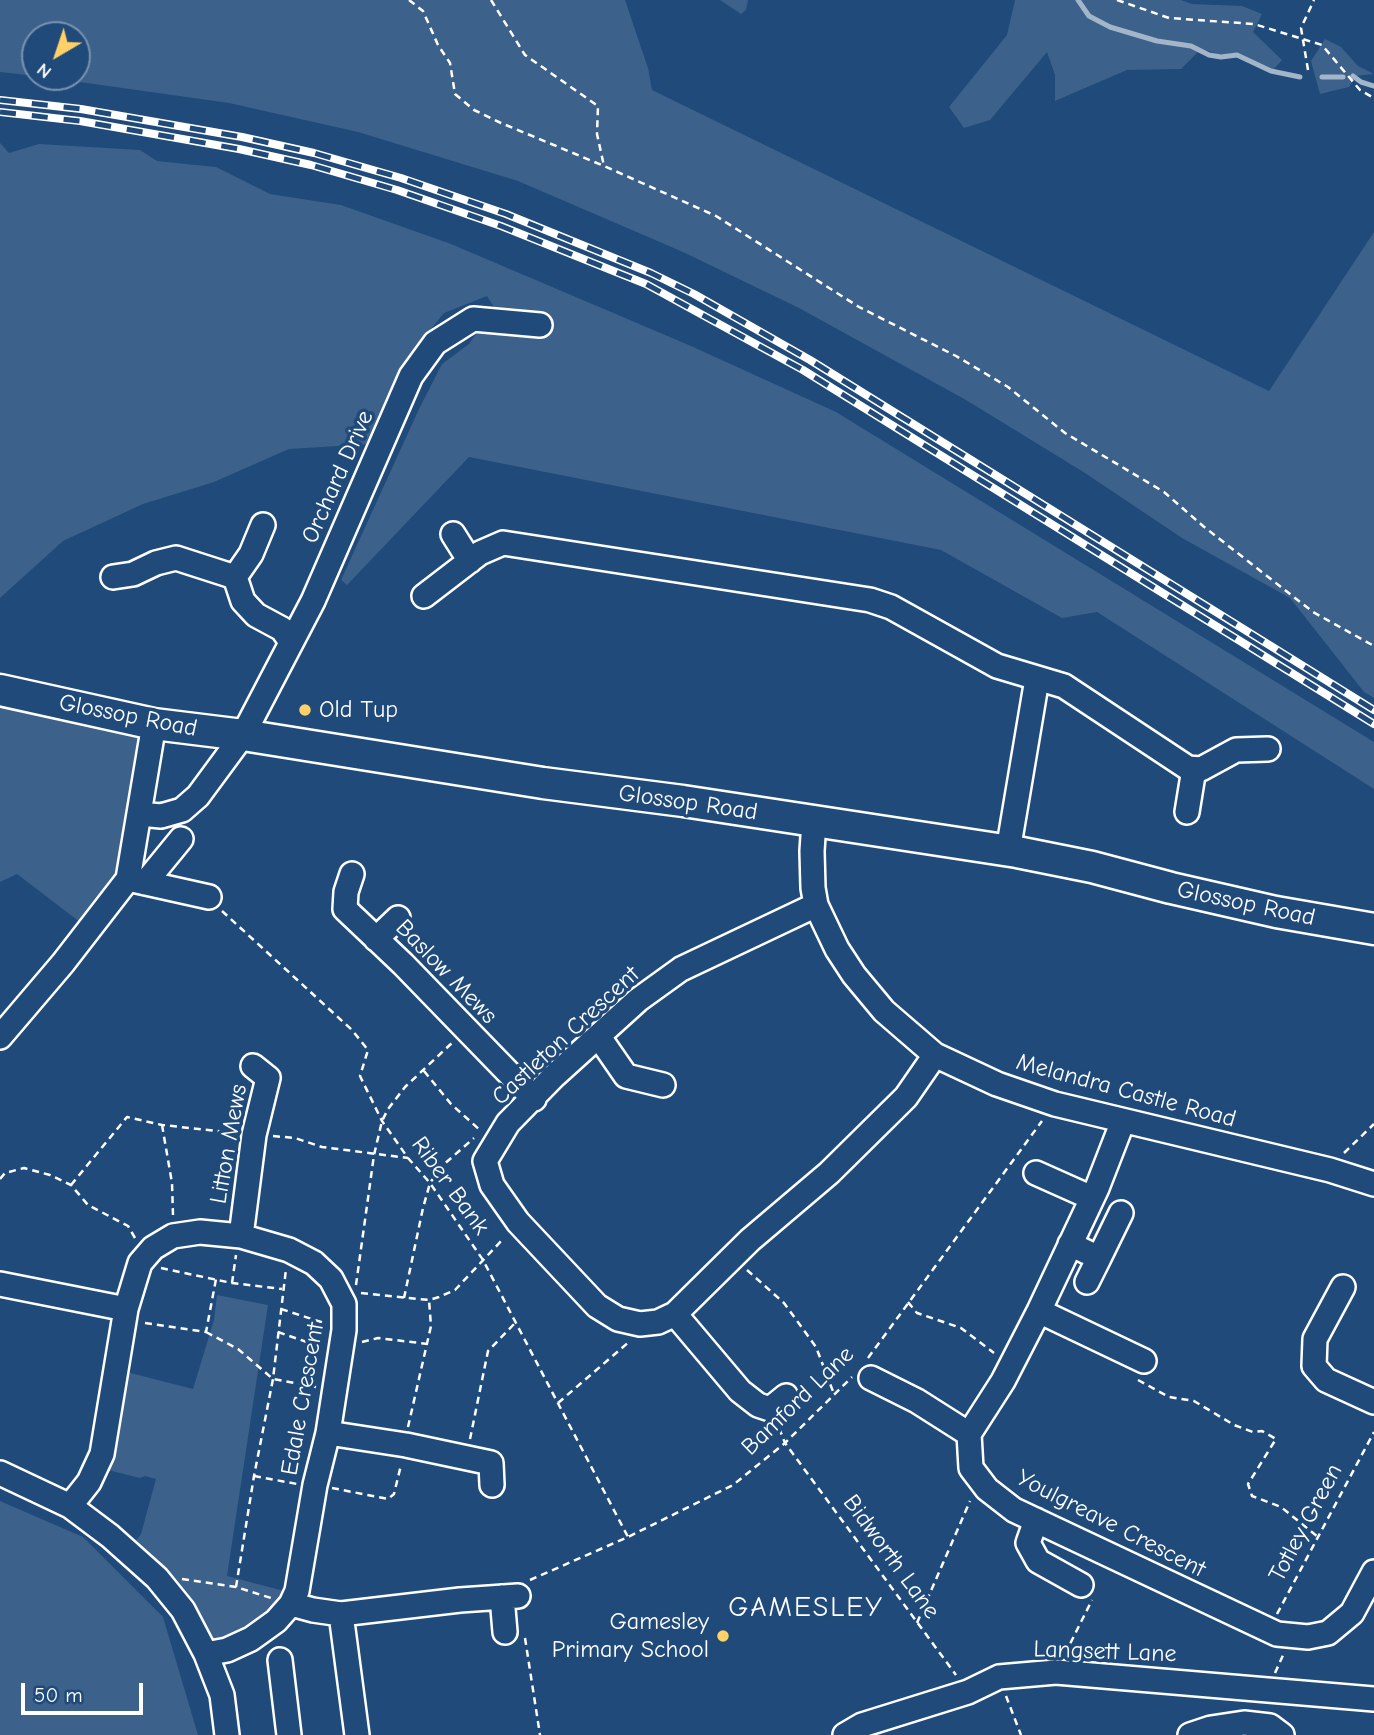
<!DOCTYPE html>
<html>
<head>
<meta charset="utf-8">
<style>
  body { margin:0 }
  #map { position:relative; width:1374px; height:1735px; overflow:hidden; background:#1f4a7a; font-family:"Comic Neue",sans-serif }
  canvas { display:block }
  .north { position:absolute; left:21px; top:21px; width:70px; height:70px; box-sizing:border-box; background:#1f4a7a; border:2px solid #7992af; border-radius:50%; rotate:219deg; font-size:19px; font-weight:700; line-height:28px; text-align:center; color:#fff }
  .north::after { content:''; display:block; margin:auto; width:24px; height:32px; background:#ffd166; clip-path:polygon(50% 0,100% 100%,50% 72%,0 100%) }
  .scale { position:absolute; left:21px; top:1683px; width:122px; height:32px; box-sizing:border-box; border:4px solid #fff; border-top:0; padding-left:9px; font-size:21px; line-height:24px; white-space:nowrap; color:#fff; -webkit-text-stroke:5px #1f4a7a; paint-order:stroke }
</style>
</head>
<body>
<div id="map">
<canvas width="1374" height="1735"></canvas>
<div class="north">N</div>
<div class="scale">50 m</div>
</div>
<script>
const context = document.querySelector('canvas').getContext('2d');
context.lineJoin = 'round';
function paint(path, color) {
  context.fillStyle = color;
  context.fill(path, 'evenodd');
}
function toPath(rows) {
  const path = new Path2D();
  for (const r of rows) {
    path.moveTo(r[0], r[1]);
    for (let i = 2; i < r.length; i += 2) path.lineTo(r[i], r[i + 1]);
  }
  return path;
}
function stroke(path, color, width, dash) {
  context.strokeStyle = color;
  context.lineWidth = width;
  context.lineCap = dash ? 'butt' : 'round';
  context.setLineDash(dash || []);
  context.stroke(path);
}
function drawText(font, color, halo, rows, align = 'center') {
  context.font = font + ' "Comic Neue",sans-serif';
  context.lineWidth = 7;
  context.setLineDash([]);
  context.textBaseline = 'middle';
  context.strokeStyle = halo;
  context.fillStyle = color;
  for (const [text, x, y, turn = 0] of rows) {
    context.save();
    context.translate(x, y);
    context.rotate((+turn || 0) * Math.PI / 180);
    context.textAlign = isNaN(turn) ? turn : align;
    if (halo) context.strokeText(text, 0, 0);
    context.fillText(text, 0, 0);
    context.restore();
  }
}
paint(toPath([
  [0,0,625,0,648,68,652,90,1269,391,1374,232,1374,698,1364,692,1290,598,1182,538,1085,473,966,400,799,308,683,252,518,181,358,132,229,103,44,77,77,77,77,35,35,35,35,76,0,72],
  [720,0,748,0,746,10,741,14],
  [1015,0,1181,0,1192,4,1242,6,1262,14,1253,32,1282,60,1273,70,1238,53,1221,55,1201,49,1181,69,1127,70,1055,101,1055,75,1047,52,990,120,964,128,949,107,1007,35],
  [1325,39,1341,47,1358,66,1374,74,1356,76,1349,87,1320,94,1311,61],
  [0,143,9,153,39,144,140,150,157,161,216,167,270,194,341,205,451,244,691,346,836,412,1374,742,1374,789,1097,612,1062,618,941,550,469,457,347,585,341,580,419,409,442,364,469,344,494,307,487,296,444,313,426,335,400,368,371,444,289,449,214,482,143,504,63,541,0,598],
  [0,697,149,727,123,879,85,926,17,874,0,882],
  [217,1295,268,1305,227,1576,292,1593,274,1616,209,1648,130,1548,141,1534,156,1479,145,1476,140,1478,100,1468,123,1371,193,1389,214,1320],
  [0,1501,83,1537,163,1617,198,1735,0,1735]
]), '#3c618b');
stroke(toPath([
  [1078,0,1089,16,1110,27,1157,41,1191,46,1209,55,1221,57,1237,55,1271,71,1300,77],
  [1353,76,1361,82,1374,86],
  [1322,77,1343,77]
]), '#a3b5c8', 5);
const minor = toPath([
  [453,534,470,561],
  [113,577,133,574,156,563,176,558,235,577,243,601,256,615,282,629,291,642],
  [235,577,251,554,263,525],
  [424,596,480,553,503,543,870,600,891,607,997,666,1064,686,1188,768,1201,769,1236,750,1268,749],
  [1187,812,1194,769],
  [140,814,161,816,182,810,198,796,243,735,313,601,411,376,435,343,473,319,540,325],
  [814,821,812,851,813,888,816,905,837,949,854,975,884,1011,935,1055,997,1084,1055,1104,1330,1170,1374,1184],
  [1008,851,1037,679],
  [352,874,346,892,345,909,403,964,534,1099],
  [128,879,209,897],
  [145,883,181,839],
  [816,905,681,969,638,1000,554,1076,508,1123,485,1161,492,1185,518,1222,597,1306,618,1319,640,1324,658,1322,675,1314,750,1240,829,1173,906,1097,935,1055],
  [376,939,398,918],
  [0,1037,63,963,128,879,154,724],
  [599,1037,626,1076,663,1085],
  [1123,1121,1097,1188,1039,1311,1003,1381,969,1434,971,1468,987,1489,1014,1510,1277,1634,1308,1637,1328,1633,1352,1613,1374,1572],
  [1036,1173,1092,1198],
  [241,1236,254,1135,268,1078,253,1066],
  [1070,1244,1099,1258,1121,1213],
  [1087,1282,1099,1258],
  [0,1284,126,1309],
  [1343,1287,1315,1339,1314,1366,1326,1380,1374,1402],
  [1039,1311,1144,1361],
  [675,1314,740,1391,758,1405,770,1409,786,1396],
  [871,1378,917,1401,969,1434],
  [328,1433,406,1445,491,1463,492,1485],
  [0,1473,70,1506,110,1536,157,1578,183,1610,206,1654,222,1695,227,1735],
  [70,1506,89,1482,102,1454,126,1309,140,1263,153,1248,173,1236,200,1232,241,1236,289,1250,314,1263,331,1279,344,1304,344,1330,328,1433,315,1485,297,1591,291,1604,276,1621,251,1639,227,1650,206,1654],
  [1036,1520,1028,1543,1038,1561,1081,1585],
  [502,1597,505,1632],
  [291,1604,313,1610,341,1614,460,1600,518,1596],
  [341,1614,357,1735],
  [280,1660,289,1735],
  [845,1735,862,1725,968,1692,999,1677,1056,1672,1374,1699],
  [1190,1735,1211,1728,1244,1723,1270,1726,1282,1735]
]);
const major = toPath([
  [0,690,154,724,243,735,543,783,683,801,1017,852,1092,867,1171,888,1276,912,1374,929]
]);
stroke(minor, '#fff', 28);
stroke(major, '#fff', 35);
stroke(toPath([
  [409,0,423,11,438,45,450,63,455,94,474,110,501,123,604,166],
  [491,0,525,55,598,106,597,134,604,166,716,216,859,307,956,356,1008,387,1065,433,1164,492,1203,526,1313,612,1374,646],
  [1117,0,1169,18,1254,24,1322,45,1360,90,1374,98],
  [1308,70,1301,28,1314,0],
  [222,911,352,1030,368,1050,360,1076,382,1121,408,1158,430,1183,483,1260,628,1537],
  [424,1071,451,1104,481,1131],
  [162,1125,172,1183,173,1215],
  [273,1136,295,1138,322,1147,408,1158],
  [1344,1153,1374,1124],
  [0,1179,5,1173,24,1168,50,1175,71,1185,88,1205,128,1226,135,1238],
  [71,1185,127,1117,162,1125,236,1133],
  [161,1268,232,1283,282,1289],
  [747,1270,784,1303,816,1347,834,1394],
  [232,1283,236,1255],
  [356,1285,374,1155,382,1121,388,1109,405,1087,453,1042],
  [361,1293,429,1300,439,1297,455,1290,504,1238],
  [404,1298,423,1208,430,1183,442,1166,474,1138],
  [908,1302,917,1313,961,1328,994,1353],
  [281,1309,324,1323],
  [145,1323,206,1332,216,1279],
  [206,1332,238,1349,273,1379,316,1387],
  [278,1332,321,1347],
  [362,1342,378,1338,428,1344],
  [868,1358,1042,1121],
  [1138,1380,1169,1397,1194,1401,1234,1425,1253,1432,1262,1431,1276,1439,1248,1484,1252,1496,1281,1507,1318,1537],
  [558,1403,630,1341],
  [408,1427,431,1326,429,1300],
  [779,1428,785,1443,956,1675],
  [470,1439,488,1351,516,1322],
  [254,1476,297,1484],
  [332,1488,388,1499,394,1494,401,1465],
  [182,1579,236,1587,271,1598],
  [530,1580,628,1537,733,1485,785,1443,852,1377],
  [236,1587,254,1476,273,1379,286,1269],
  [1277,1614,1374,1432],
  [917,1623,970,1501],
  [525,1638,540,1735],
  [1065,1654,1092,1600],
  [1275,1673,1284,1653],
  [1006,1696,1021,1735]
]), '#fff', 2.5, [7, 5]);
stroke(minor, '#1f4a7a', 23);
stroke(major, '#1f4a7a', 30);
const rail = toPath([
  [0,100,81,109,242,137,314,153,401,178,506,214,651,273,694,294,810,360,1374,710],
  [0,112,80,121,239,149,311,165,397,190,501,226,646,284,803,370,1374,724]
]);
stroke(rail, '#fff', 8);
stroke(rail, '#1f4a7a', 5, [16]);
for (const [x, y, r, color] of [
  [305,710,7,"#ffd166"],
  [723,1636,7,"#ffd166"]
]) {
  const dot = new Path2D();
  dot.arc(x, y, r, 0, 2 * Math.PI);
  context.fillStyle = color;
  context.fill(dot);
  stroke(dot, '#1f4a7a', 2.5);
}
drawText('24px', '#fff', '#1f4a7a', [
  ["Orchard Drive",338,477,-66],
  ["Glossop Road",128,716,11],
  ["Glossop Road",688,803,8],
  ["Glossop Road",1246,904,12],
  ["Baslow Mews",446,972,46],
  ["Castleton Crescent",566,1036,-43],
  ["Melandra Castle Road",1126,1091,15],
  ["Litton Mews",229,1144,-80],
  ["Riber Bank",450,1186,54],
  ["Edale Crescent",303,1399,-80],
  ["Bamford Lane",798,1401,-44],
  ["Totley Green",1306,1523,-62],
  ["Youlgreave Crescent",1111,1524,27],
  ["Bidworth Lane",891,1557,54],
  ["Langsett Lane",1105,1652,2]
]);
drawText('24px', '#fff', '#1f4a7a', [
  ["Old Tup",319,710],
  ["Gamesley",709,1622,"right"],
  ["Primary School",709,1650,"right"]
], 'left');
context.letterSpacing = '2px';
drawText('28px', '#fff', '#1f4a7a', [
  ["GAMESLEY",806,1608]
]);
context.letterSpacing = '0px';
</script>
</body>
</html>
